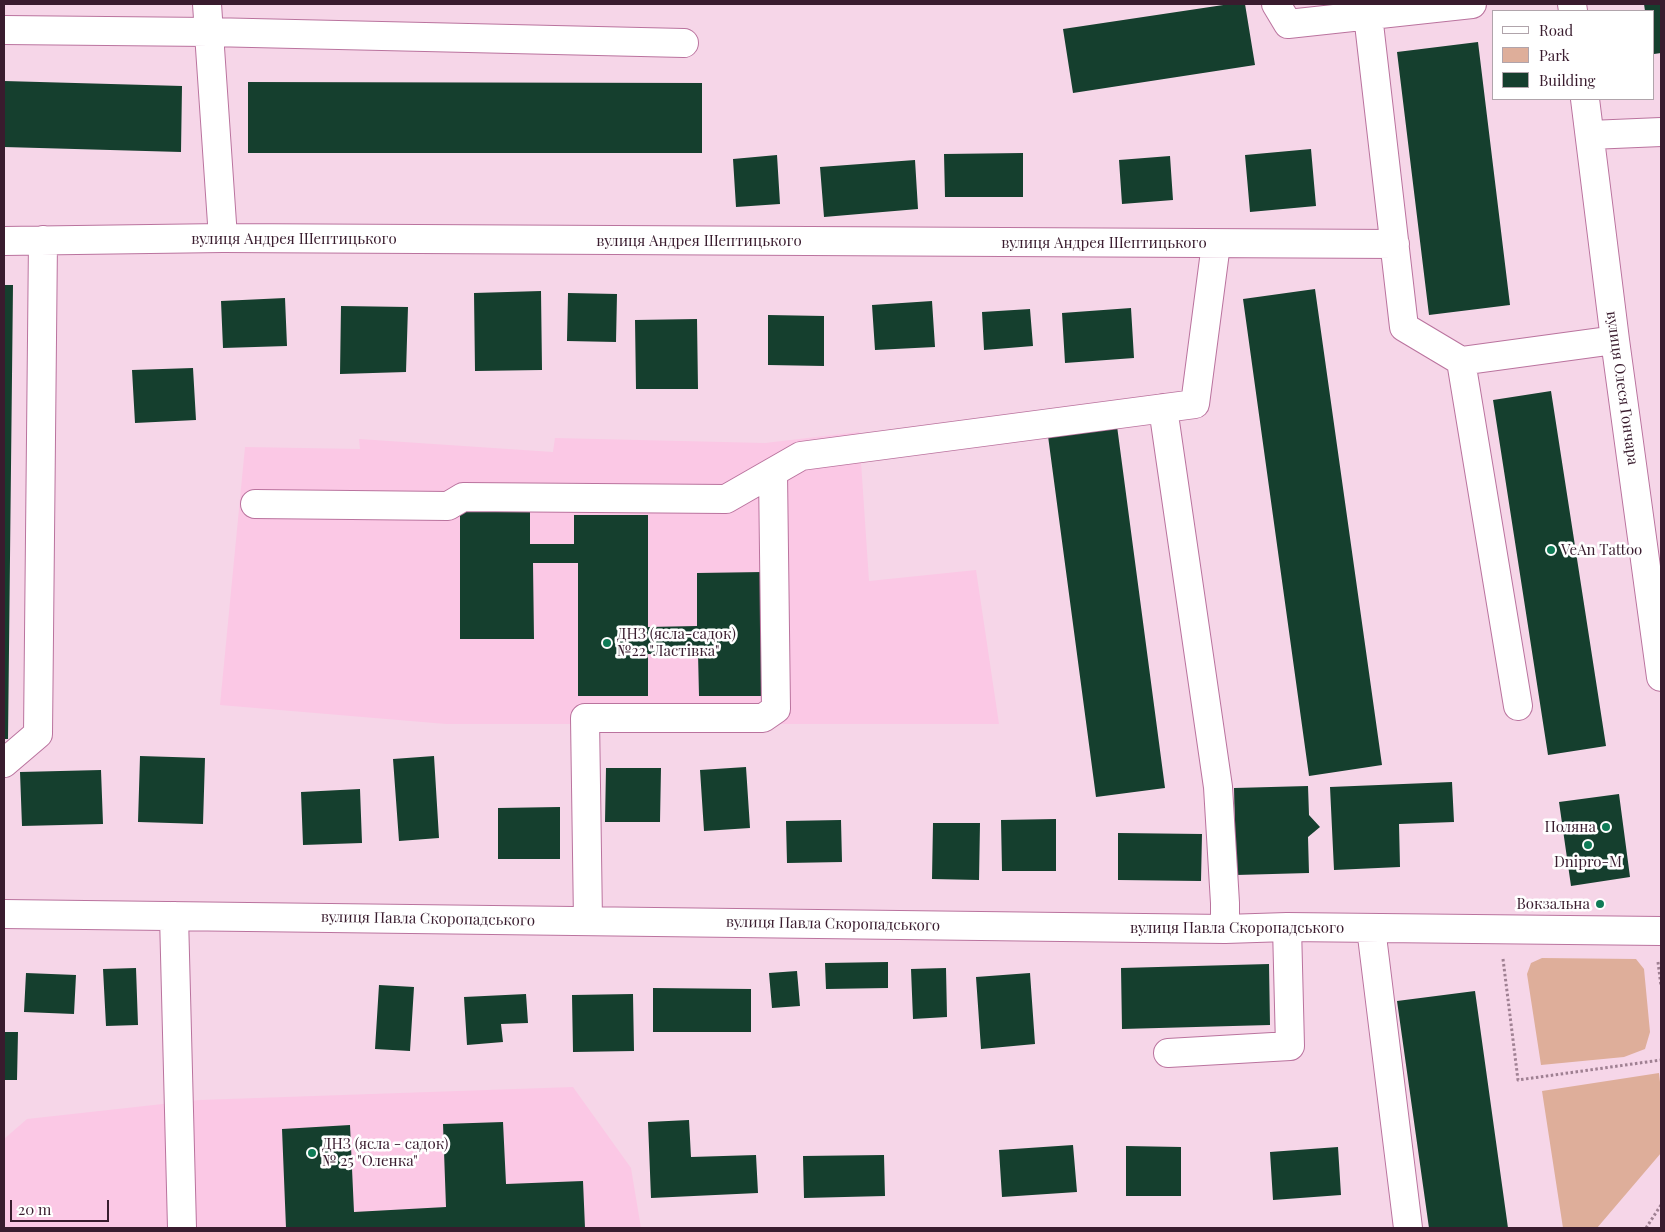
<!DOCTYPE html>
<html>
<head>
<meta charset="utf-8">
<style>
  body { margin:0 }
  #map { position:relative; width:1665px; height:1232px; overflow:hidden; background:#f6d6e8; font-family:"Playfair Display",serif }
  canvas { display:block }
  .frame { position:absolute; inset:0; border:5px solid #391c2e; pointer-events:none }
  .legend { position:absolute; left:1492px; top:10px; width:162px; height:90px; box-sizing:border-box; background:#fff; border:1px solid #b0a4ab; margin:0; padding:6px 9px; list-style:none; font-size:15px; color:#391c2e }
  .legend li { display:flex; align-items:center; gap:10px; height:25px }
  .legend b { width:25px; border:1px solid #b0a4ab }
  .scale { position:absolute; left:10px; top:1200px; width:99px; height:22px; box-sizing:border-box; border:2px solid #391c2e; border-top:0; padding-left:6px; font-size:15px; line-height:18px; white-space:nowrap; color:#391c2e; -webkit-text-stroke:4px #fff; paint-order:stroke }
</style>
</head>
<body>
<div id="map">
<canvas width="1665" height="1232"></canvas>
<div class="frame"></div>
<ul class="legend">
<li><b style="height:6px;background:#fff"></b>Road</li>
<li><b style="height:14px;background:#deae9a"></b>Park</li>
<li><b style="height:14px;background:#153f2e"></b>Building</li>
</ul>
<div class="scale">20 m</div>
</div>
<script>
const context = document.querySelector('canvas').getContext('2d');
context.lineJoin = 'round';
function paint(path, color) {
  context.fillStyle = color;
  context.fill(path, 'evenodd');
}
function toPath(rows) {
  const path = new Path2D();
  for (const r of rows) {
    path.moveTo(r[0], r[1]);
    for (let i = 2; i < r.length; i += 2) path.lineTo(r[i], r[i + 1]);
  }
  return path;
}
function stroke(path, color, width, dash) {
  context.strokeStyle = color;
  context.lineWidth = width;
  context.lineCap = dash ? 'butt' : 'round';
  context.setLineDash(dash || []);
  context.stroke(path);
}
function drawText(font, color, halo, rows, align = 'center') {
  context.font = font + ' "Playfair Display",serif';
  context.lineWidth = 5;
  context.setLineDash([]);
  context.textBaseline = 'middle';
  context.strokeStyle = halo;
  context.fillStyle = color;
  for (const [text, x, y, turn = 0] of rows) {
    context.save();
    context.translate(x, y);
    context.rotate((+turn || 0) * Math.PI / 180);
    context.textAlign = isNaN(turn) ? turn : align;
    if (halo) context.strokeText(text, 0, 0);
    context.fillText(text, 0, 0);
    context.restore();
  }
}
paint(toPath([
  [859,432,869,581,976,570,999,724,446,724,220,705,245,447,360,449,359,439,553,452,555,438,765,443],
  [573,1087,631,1168,641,1228,4,1228,4,1139,27,1119,199,1100]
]), '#fbc8e5');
paint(toPath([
  [1542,958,1636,959,1644,969,1650,1032,1645,1049,1624,1057,1541,1065,1527,974,1531,963],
  [1659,1073,1661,1091,1661,1153,1597,1228,1563,1228,1542,1091]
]), '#deae9a');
paint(toPath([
  [1230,4,1245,4,1255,65,1073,93,1063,29],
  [1644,4,1661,4,1661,53,1654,54,1654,11,1645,11],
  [1478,42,1510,305,1429,315,1397,52],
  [4,81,182,86,181,152,4,147],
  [248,82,702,83,702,153,248,153],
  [1311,149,1316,206,1250,212,1245,155],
  [1023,153,1023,197,945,197,944,154],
  [777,155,780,204,736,207,733,159],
  [1170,156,1173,200,1122,204,1119,160],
  [915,160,918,209,824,217,820,167],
  [4,285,13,285,8,739,4,739],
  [1315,289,1382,765,1309,776,1243,299],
  [541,291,542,370,475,371,474,293],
  [568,293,617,294,616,342,567,341],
  [285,298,287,346,223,348,221,301],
  [932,301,935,347,875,350,872,305],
  [341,306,408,307,406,372,340,374],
  [1131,308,1134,358,1065,363,1062,313],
  [1030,309,1033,346,984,350,982,312],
  [768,315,824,316,824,366,768,365],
  [697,319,698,389,636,389,635,320],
  [193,368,196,420,135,423,132,370],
  [1551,391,1606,746,1548,755,1493,400],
  [1117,426,1165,788,1096,797,1048,436],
  [530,506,530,544,574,544,574,515,648,515,648,627,697,626,697,573,763,572,763,696,699,696,698,653,648,654,648,696,578,696,578,563,533,563,534,639,460,639,460,507],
  [140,756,205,758,203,824,138,822],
  [434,756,439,838,399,841,393,759],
  [746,767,750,828,704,831,700,770],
  [606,768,661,768,660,822,605,822],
  [101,770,103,824,22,826,20,772],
  [1452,782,1454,822,1399,824,1400,867,1334,870,1330,787],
  [1308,786,1309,815,1320,827,1308,837,1309,873,1236,875,1234,788],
  [360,789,362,843,303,845,301,792],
  [1619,794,1630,877,1571,886,1559,802],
  [560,807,560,859,498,859,498,808],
  [1056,819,1056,871,1002,871,1001,820],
  [841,820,842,862,787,863,786,821],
  [933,823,980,823,979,880,932,879],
  [1118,833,1202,834,1201,881,1118,880],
  [888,962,888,988,826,989,825,963],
  [1269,964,1270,1025,1122,1029,1121,968],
  [136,968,138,1025,106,1026,103,969],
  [946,968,947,1017,913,1019,911,969],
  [797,971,800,1006,772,1008,769,973],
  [26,973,76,975,74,1014,24,1012],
  [1030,973,1035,1044,981,1049,976,977],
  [379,985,414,987,410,1051,375,1049],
  [653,988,751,989,751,1032,653,1032],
  [1475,991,1508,1228,1429,1228,1397,1001],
  [526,994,528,1023,501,1024,503,1042,467,1045,464,997],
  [633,994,634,1051,573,1052,572,995],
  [4,1032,18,1032,17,1080,4,1080],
  [689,1120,691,1157,756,1155,758,1193,651,1198,648,1122],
  [503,1122,506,1184,583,1181,585,1228,286,1228,282,1129,350,1125,354,1212,446,1207,443,1124],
  [1073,1145,1077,1192,1002,1197,999,1150],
  [1126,1146,1181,1147,1181,1196,1126,1196],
  [1338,1147,1341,1195,1273,1200,1270,1152],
  [884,1155,885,1196,804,1198,803,1156]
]), '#153f2e');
const minor = toPath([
  [207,4,223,238],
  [1276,4,1288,24,1472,4],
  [1572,4,1573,11],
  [1368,15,1404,327,1461,361],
  [4,30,209,32,684,43],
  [1585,99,1615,340,1661,677],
  [1590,135,1661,132],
  [4,241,223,238,1395,244],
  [1163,408,1218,787,1225,903,1225,929],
  [255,504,448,506,463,497,726,499,801,456,1195,404,1216,244],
  [1518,706,1461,361,1615,340],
  [4,763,38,734,43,240],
  [4,914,1225,929,1287,927,1661,931],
  [174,916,182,1228],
  [588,921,585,718,763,718,776,709,773,473],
  [1371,928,1408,1228],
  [1168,1053,1290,1046,1287,927]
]);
stroke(minor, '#ba739e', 30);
stroke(toPath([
  [1503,959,1518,1080,1661,1060],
  [1658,962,1661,986],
  [1646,1228,1661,1205]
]), '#9f8092', 3, [2.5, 2.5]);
stroke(minor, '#fff', 28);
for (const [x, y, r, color] of [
  [1551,550,5,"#0f7b56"],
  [607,643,5,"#0f7b56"],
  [1606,827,5,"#0f7b56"],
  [1588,845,5,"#0f7b56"],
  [1600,904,5,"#0f7b56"],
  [312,1153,5,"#0f7b56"]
]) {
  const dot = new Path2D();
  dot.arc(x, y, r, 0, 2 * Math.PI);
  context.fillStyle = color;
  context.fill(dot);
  stroke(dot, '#fff', 2);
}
drawText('15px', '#391c2e', '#fff', [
  ["вулиця Андрея Шептицького",294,239],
  ["вулиця Андрея Шептицького",699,241],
  ["вулиця Андрея Шептицького",1104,243],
  ["вулиця Олеся Гончара",1622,388,82],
  ["вулиця Павла Скоропадського",428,919,1],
  ["вулиця Павла Скоропадського",833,924,1],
  ["вулиця Павла Скоропадського",1237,928]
]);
drawText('15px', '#391c2e', '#fff', [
  ["VeAn Tattoo",1561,550],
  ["ДНЗ (ясла-садок)",617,634],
  ["№22 \"Ластівка\"",617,651],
  ["Поляна",1596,827,"right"],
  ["Dnipro-M",1588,862,"center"],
  ["Вокзальна",1590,904,"right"],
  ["ДНЗ (ясла - садок)",322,1144],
  ["№ 25 \"Оленка\"",322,1161]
], 'left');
</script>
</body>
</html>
